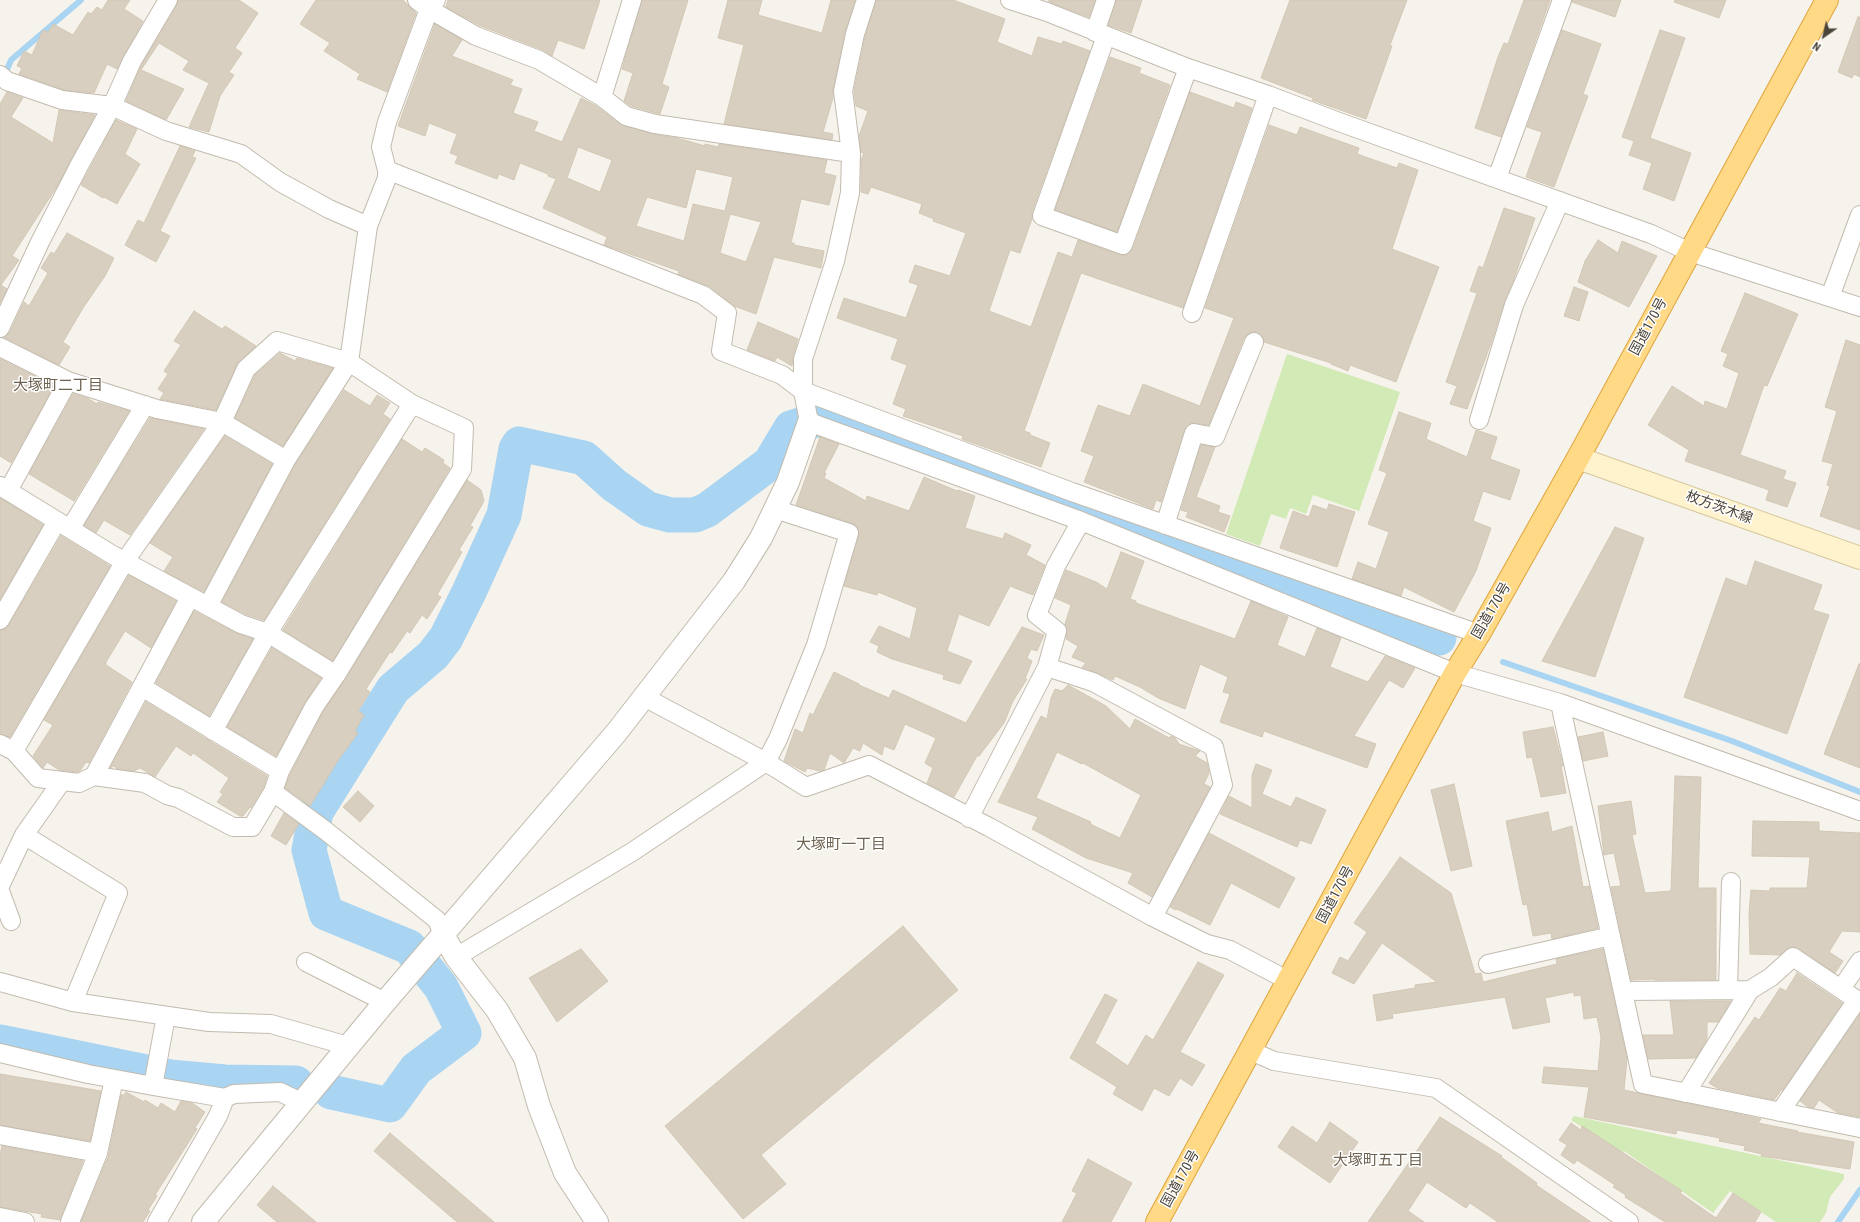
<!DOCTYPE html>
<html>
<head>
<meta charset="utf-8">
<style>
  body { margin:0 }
  #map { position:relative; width:1860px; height:1222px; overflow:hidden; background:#f6f3ec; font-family:"Roboto Condensed",sans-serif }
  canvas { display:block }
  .north { position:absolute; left:1804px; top:16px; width:40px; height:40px; -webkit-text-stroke:3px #fff; paint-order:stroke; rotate:214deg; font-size:11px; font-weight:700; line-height:16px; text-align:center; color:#4b4439 }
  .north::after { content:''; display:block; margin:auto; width:14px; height:18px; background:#4b4439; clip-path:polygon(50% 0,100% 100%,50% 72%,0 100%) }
</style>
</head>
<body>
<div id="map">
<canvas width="1860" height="1222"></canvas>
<div class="north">N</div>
</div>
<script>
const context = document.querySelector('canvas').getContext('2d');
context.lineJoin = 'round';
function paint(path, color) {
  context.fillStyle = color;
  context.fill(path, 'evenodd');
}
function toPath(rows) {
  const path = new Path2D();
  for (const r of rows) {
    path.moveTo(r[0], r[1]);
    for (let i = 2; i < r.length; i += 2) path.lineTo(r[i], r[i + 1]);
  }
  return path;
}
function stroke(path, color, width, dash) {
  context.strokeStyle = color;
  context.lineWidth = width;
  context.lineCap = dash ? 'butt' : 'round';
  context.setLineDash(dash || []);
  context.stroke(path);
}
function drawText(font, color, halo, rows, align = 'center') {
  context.font = font + ' "Roboto Condensed","Noto Sans JP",sans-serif';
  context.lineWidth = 3;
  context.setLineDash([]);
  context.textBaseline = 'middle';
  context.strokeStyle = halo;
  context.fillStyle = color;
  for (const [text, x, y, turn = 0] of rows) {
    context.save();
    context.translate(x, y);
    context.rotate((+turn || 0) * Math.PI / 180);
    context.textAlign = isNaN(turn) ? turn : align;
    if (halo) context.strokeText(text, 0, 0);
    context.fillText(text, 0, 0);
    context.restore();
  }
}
paint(toPath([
  [1287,354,1400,392,1359,511,1313,495,1306,514,1290,508,1286,519,1271,514,1260,546,1226,534],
  [1574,1116,1844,1174,1844,1179,1830,1197,1826,1213,1820,1222,1776,1222,1730,1191,1713,1213,1624,1151,1622,1153,1571,1120]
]), '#d2eab5');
stroke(toPath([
  [6,72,11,60,81,0],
  [1503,662,1732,741,1860,792],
  [1838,1222,1860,1190]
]), '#a9d4f2', 6);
stroke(toPath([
  [0,1042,170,1077,225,1082,296,1083],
  [331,1092,390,1105,416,1069,464,1033,441,987,409,947,326,913,309,850,316,812,393,689,433,655,446,638,469,592,504,515,516,449,519,444,584,458,614,485,648,509,670,515,695,515,707,510,770,463,791,428,828,416,1377,617,1439,638]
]), '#a9d4f2', 35);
const building = toPath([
  [108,0,130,0,124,9,143,21,117,69,107,64,94,93,64,90,19,74,22,68,17,66,24,51,32,55,43,30,48,32,53,24,73,35,88,12,91,14,97,7,102,10,108,0],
  [178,0,239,0,258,13,235,48,242,53,229,72,234,75,220,96,209,132,189,127,209,83,183,70,189,61,159,43,141,70,184,89,166,120,126,101,141,66,177,5,178,0],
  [316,0,403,0,416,13,387,92,357,79,360,74,324,51,330,43,300,24,316,0],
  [448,0,600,0,584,49,558,40,552,56,543,50,481,26,446,7,448,0],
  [642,0,688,0,662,84,669,87,660,114,631,106,624,101,633,73,622,69,642,0],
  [728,0,762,0,758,15,822,33,831,0,855,0,845,32,833,89,833,98,823,132,833,134,832,140,724,124,744,45,718,38,728,0],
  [876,0,953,0,1005,19,997,42,1032,56,1038,37,1062,44,1063,41,1090,51,1032,212,1032,219,1020,253,1010,250,989,311,1031,327,1058,252,1072,257,1078,240,1120,255,1125,255,1133,249,1190,92,1234,108,1236,102,1252,108,1183,308,1081,273,1024,431,1030,433,1030,435,1050,443,1041,467,962,439,963,436,903,416,906,409,893,404,907,365,891,359,898,339,837,318,844,298,906,318,918,285,909,282,915,265,950,276,966,233,933,221,934,219,919,213,922,204,871,187,868,194,861,192,861,160,864,153,861,152,859,136,868,111,856,106,854,91,865,37,876,0],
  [1049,0,1095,0,1089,17,1049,2,1049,0],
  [1116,0,1142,0,1131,33,1108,25,1116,0],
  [1290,0,1407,0,1390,45,1392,46,1366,119,1312,100,1313,98,1261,78,1290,0],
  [1524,0,1550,0,1501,137,1475,128,1498,57,1504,43,1508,44,1524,0],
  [1573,0,1621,0,1615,17,1572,2,1573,0],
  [1675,0,1726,0,1719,18,1674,2,1675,0],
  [1858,17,1860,17,1860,77,1854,74,1852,78,1838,72,1858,17],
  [435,24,462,40,452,56,513,80,510,85,522,89,513,113,538,122,534,131,562,142,581,98,596,106,620,124,652,134,677,138,705,146,705,144,718,147,719,144,827,160,824,173,836,176,829,205,801,199,791,243,794,243,794,245,824,251,821,268,774,257,756,314,734,306,709,286,678,274,679,271,604,245,607,237,543,208,556,179,548,176,548,174,520,163,514,180,499,174,497,179,455,163,458,156,450,153,457,134,429,123,425,136,398,126,435,24],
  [578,147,612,160,600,192,567,178,578,147],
  [696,169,733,177,725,211,693,204,684,241,636,226,647,197,686,208,696,169],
  [730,214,761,222,746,262,720,253,730,214],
  [1562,30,1601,44,1583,94,1588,96,1554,187,1526,177,1542,132,1527,127,1562,30],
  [1660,30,1685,38,1650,138,1691,153,1674,201,1643,189,1652,163,1629,155,1634,141,1622,137,1660,30],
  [1110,57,1141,68,1139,73,1170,85,1117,232,1055,210,1110,57],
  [7,92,23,98,11,117,53,143,59,110,95,115,56,188,12,256,19,260,1,285,7,289,0,303,0,104,7,92],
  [116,120,137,129,125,154,140,164,117,204,104,197,103,198,81,185,116,120],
  [1269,125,1297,135,1300,127,1359,148,1357,154,1397,168,1399,163,1418,170,1392,249,1439,267,1396,382,1350,365,1348,371,1331,364,1331,363,1264,342,1262,335,1258,332,1252,332,1244,338,1209,425,1191,423,1184,430,1161,502,1156,500,1153,509,1084,482,1094,456,1081,451,1098,405,1130,416,1143,384,1200,406,1234,318,1205,308,1269,125],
  [180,146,195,151,192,157,196,158,160,231,170,236,156,262,125,245,138,220,144,223,180,146],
  [1504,208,1535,218,1514,279,1504,302,1492,340,1467,409,1450,404,1457,386,1446,382,1477,293,1470,291,1479,266,1483,268,1504,208],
  [67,233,114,258,105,276,83,308,63,342,70,347,59,365,4,337,10,332,24,302,29,306,48,273,41,268,51,252,54,254,67,233],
  [1598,240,1618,253,1622,241,1657,256,1629,307,1578,282,1585,261,1598,240],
  [1574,287,1588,292,1579,321,1564,316,1574,287],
  [1745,293,1798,314,1767,386,1764,385,1740,455,1786,471,1783,479,1796,483,1787,507,1766,500,1769,490,1685,461,1689,450,1648,425,1672,386,1704,406,1705,401,1727,409,1739,373,1723,366,1728,354,1721,351,1745,293],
  [194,311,222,329,225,326,256,346,237,364,216,410,160,399,164,393,158,389,168,374,164,371,181,345,174,341,194,311],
  [758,322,798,339,793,356,792,366,777,357,775,361,747,350,758,322],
  [1846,340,1860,345,1860,530,1820,516,1830,486,1827,485,1833,464,1822,461,1837,411,1825,407,1846,340],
  [280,353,295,361,297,358,333,368,283,446,235,418,255,375,280,353],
  [0,359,54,386,11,463,0,456,0,359],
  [344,390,370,406,377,395,390,403,383,414,390,419,264,620,245,614,222,602,295,465,344,390],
  [73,394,87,398,97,404,98,402,129,411,74,501,29,474,73,394],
  [1399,412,1431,423,1426,439,1467,457,1476,430,1497,437,1490,459,1520,470,1510,500,1483,491,1473,521,1491,528,1476,571,1454,612,1404,587,1401,596,1352,579,1358,562,1376,569,1389,532,1368,524,1387,473,1379,470,1399,412],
  [150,418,204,429,130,535,104,520,96,533,84,525,150,418],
  [225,436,272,464,204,592,164,571,173,557,150,543,225,436],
  [820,437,839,444,824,473,826,473,824,478,866,501,867,496,909,511,924,477,957,491,958,490,975,496,965,528,1003,539,1005,533,1031,545,1026,555,1045,565,1033,595,1010,586,989,626,959,614,947,651,972,661,960,684,943,679,944,675,892,659,877,652,879,646,870,642,879,626,910,639,917,608,878,592,877,595,844,586,859,536,857,526,852,523,796,505,820,437],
  [402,439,422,452,425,448,444,460,443,463,450,468,333,661,283,630,402,439],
  [1201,445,1215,447,1196,497,1220,506,1218,512,1230,516,1224,532,1186,517,1188,512,1181,510,1201,445],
  [467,480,481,490,484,501,470,526,473,527,459,550,462,552,437,595,441,597,427,619,422,615,410,633,407,631,392,653,390,652,366,689,370,692,358,711,364,715,355,731,358,733,339,759,310,806,285,788,290,775,323,712,345,680,467,480],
  [0,498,43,525,0,599,0,498],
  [1329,504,1355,512,1337,567,1280,548,1293,511,1309,517,1313,505,1327,510,1329,504],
  [1615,527,1644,538,1595,677,1542,661,1615,527],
  [61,536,110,566,10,737,0,734,0,630,5,629,9,625,61,536],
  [1121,552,1144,561,1130,599,1136,601,1136,603,1235,639,1251,601,1288,617,1277,645,1305,657,1317,628,1341,638,1330,667,1368,682,1385,656,1415,668,1403,688,1389,680,1354,736,1376,744,1367,768,1264,731,1262,737,1220,722,1230,694,1223,692,1228,677,1200,664,1185,709,1158,698,1140,687,1115,676,1113,680,1082,667,1086,663,1072,657,1078,646,1066,639,1067,628,1065,624,1071,605,1055,598,1066,570,1096,582,1107,589,1121,552],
  [1755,561,1822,585,1813,610,1829,615,1787,734,1684,697,1726,578,1747,586,1755,561],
  [129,575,176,601,151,648,125,631,106,662,106,665,132,682,89,763,86,762,80,771,77,772,59,770,47,762,43,768,33,756,53,725,44,720,129,575],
  [194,611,236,633,253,639,209,716,156,683,194,611],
  [1022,627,1044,635,1037,651,1031,649,1027,658,1032,661,1025,679,1027,679,1013,701,1004,723,979,756,977,756,954,797,927,783,933,768,925,763,936,738,905,724,894,750,884,746,882,755,863,743,860,751,853,748,844,763,830,753,824,770,820,771,807,768,805,772,784,761,795,729,803,733,810,713,813,715,834,672,859,684,859,685,889,698,893,690,966,723,1022,627],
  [272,648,321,678,305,702,276,756,227,727,272,648],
  [1859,664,1860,664,1860,768,1824,754,1859,664],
  [1068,685,1106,706,1130,729,1135,719,1169,738,1171,736,1175,738,1179,744,1200,751,1195,756,1207,763,1209,773,1204,784,1210,787,1152,897,1128,883,1133,873,1086,858,1032,829,1038,817,998,802,1041,716,1047,719,1051,698,1055,689,1062,691,1068,685],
  [1057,752,1082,764,1083,763,1141,795,1120,838,1090,824,1091,822,1036,798,1057,752],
  [146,702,267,776,263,788,251,808,250,807,243,816,240,816,217,802,223,794,220,792,229,778,193,753,191,756,176,746,155,777,140,768,134,771,117,769,114,766,110,768,146,702],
  [1553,727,1563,766,1561,766,1566,793,1541,797,1532,757,1527,758,1523,732,1553,727],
  [1603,732,1608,756,1583,761,1578,737,1603,732],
  [1256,764,1272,770,1262,794,1291,807,1296,797,1326,810,1311,844,1300,840,1297,847,1220,814,1229,796,1252,808,1252,775,1256,764],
  [1675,776,1701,777,1698,888,1716,888,1716,980,1655,980,1655,979,1631,980,1611,887,1621,886,1614,853,1604,855,1598,806,1631,801,1636,834,1632,835,1645,893,1671,891,1675,776],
  [1454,784,1472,866,1451,871,1431,790,1454,784],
  [358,791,374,806,360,822,343,807,358,791],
  [1548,812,1552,832,1572,826,1583,887,1589,886,1598,928,1552,939,1551,933,1533,936,1527,904,1523,905,1506,821,1548,812],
  [284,813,299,824,286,845,271,836,284,813],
  [1753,821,1819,822,1819,831,1860,833,1860,932,1842,931,1829,952,1843,961,1835,973,1795,947,1790,947,1780,955,1750,954,1749,913,1751,890,1770,891,1770,888,1807,888,1810,857,1752,856,1753,821],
  [1209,833,1295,878,1279,908,1231,883,1210,925,1177,909,1176,910,1170,907,1209,833],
  [1400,857,1451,893,1475,974,1481,973,1483,982,1557,964,1556,959,1603,949,1627,1059,1624,1090,1761,1119,1758,1123,1798,1131,1797,1132,1854,1142,1850,1169,1761,1156,1762,1154,1744,1150,1745,1146,1719,1141,1720,1138,1677,1130,1676,1134,1584,1117,1589,1087,1542,1083,1544,1067,1598,1071,1601,1037,1597,1017,1584,1019,1581,995,1574,996,1574,992,1545,998,1550,1022,1513,1029,1505,997,1392,1014,1393,1018,1377,1021,1373,995,1415,988,1415,985,1437,982,1382,943,1354,984,1332,973,1340,957,1348,961,1367,932,1354,923,1400,857],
  [903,926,958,990,761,1155,786,1184,743,1219,665,1126,903,926],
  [581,949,608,981,557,1022,529,978,581,949],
  [1198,962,1224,975,1180,1052,1205,1065,1192,1086,1180,1078,1169,1096,1154,1088,1142,1111,1113,1094,1117,1087,1070,1058,1105,994,1117,1000,1095,1043,1128,1066,1146,1035,1153,1040,1198,962],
  [1797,973,1842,1003,1783,1090,1782,1089,1774,1100,1717,1088,1709,1083,1755,1017,1759,1020,1780,988,1786,991,1797,973],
  [1670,1001,1731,1001,1718,1022,1707,1022,1707,1039,1696,1058,1648,1059,1643,1035,1674,1035,1670,1001],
  [1860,1014,1860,1117,1838,1113,1819,1100,1814,1108,1808,1107,1800,1101,1860,1014],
  [0,1074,101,1091,90,1141,0,1125,0,1074],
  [126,1092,144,1102,145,1100,158,1108,161,1103,175,1112,181,1101,192,1103,205,1112,195,1128,197,1129,155,1195,157,1196,148,1210,150,1211,143,1222,81,1222,108,1157,121,1095,124,1095,126,1092],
  [1440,1117,1502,1156,1501,1157,1537,1183,1536,1185,1591,1222,1498,1222,1470,1203,1466,1208,1427,1182,1408,1211,1424,1222,1368,1222,1440,1117],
  [1330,1122,1358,1142,1330,1183,1278,1147,1292,1126,1317,1143,1330,1122],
  [1571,1123,1581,1130,1582,1126,1682,1191,1680,1193,1716,1218,1733,1193,1761,1212,1755,1222,1665,1222,1625,1197,1626,1195,1613,1187,1615,1185,1577,1160,1574,1164,1561,1155,1567,1145,1559,1140,1571,1123],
  [390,1133,494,1222,457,1222,374,1151,390,1133],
  [2,1146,83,1161,60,1220,41,1217,42,1214,0,1207,0,1155,2,1146],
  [1088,1159,1132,1183,1111,1222,1062,1222,1077,1193,1072,1191,1088,1159],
  [273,1186,316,1222,277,1222,257,1205,273,1186]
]);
paint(building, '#d8cfc1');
stroke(building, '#d3c7b4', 1);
const minor = toPath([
  [417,0,429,9,476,36,539,60,602,97,626,116,655,124,851,153],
  [866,0,855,34,843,91,851,153,850,193,835,261,803,359,803,391,809,422,1081,521,1455,673,1560,703,1860,811],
  [1010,0,1047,12,1188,68,1268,95,1339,122,1651,234,1690,252,1860,307],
  [1095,32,1106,0],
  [1106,36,1042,216,1123,245,1188,68],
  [0,75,7,81,62,100,112,106,166,131,241,154,280,182,329,209,368,226,387,178,387,170,381,147,387,122,429,9,436,0],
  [602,97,632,0],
  [387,170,703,295,727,313,721,351,782,375,803,391,1072,492,1479,634],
  [1497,178,1562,0],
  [1830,297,1860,215],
  [1192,313,1268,95],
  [0,328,40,242,80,164,112,106,132,61,168,0],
  [0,347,68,381,157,409,222,422,286,460,349,362,368,226],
  [1479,420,1514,305,1560,201],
  [0,486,111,554,241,624,268,633,336,675,314,707,280,771,273,792,252,827,233,827,178,798,167,795,145,783,94,776,79,783,38,778,14,751,0,744],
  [8,491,68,381],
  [1165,525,1194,433,1215,437,1254,342],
  [70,529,145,405],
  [208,606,286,460],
  [0,620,57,521],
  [1047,667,1057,631,1037,615,1056,566,1081,521],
  [142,687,280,771],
  [644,697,766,762,806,787,869,765,989,827,1153,917,1207,944,1230,950,1289,981],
  [1560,703,1643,1084,1860,1128],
  [213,731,268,633,412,404],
  [14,751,125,561,222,422,246,369,277,341,349,362,412,404,464,428,462,469,336,675],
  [94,776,190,597],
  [62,781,24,835,118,893,73,1002],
  [273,792,326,831,437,920,443,935],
  [969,818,1047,667,1093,682,1214,747,1223,785,1153,917],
  [0,886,24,835],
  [0,891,11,921],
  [456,957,632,852,766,762,778,739,816,645,849,533,775,509],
  [306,962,385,1002],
  [1488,964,1611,936],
  [0,982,73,1002,209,1022,271,1024,348,1046],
  [1841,989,1860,961],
  [1728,990,1731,882],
  [1623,991,1750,990],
  [1251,1051,1274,1061,1436,1088,1629,1222],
  [0,1053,88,1074,153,1086,225,1098,234,1094,280,1092,301,1102],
  [153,1086,166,1016],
  [1686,1093,1750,990,1771,977,1793,957,1857,1000,1780,1112],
  [0,1135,98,1153],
  [0,1217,25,1222],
  [70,1222,98,1153,114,1079],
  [157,1222,218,1116,225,1098]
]);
const tertiary = toPath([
  [443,935,456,957,497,1010,525,1058,539,1106,565,1173,597,1222],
  [203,1222,385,1002,616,733,734,581,761,538,788,482,809,422]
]);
const secondary = toPath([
  [1578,458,1860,558]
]);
const trunk = toPath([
  [1157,1222,1455,673,1479,634,1578,458,1827,0]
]);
stroke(minor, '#c2bbae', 20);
stroke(tertiary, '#c2bbae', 24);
stroke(secondary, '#d6c79b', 24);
stroke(trunk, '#e0a43c', 24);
stroke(minor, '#fff', 18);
stroke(tertiary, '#fff', 22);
stroke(secondary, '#fff3cd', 22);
stroke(trunk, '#ffd985', 22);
drawText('14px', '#4b4439', '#fff', [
  ["国道170号",1649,327,-62],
  ["枚方茨木線",1719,508,20],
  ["国道170号",1492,611,-60],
  ["国道170号",1336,895,-62],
  ["国道170号",1181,1179,-61]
]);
drawText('15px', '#6e6250', '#fff', [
  ["大塚町二丁目",58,386],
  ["大塚町一丁目",841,845],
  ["大塚町五丁目",1378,1161]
]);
</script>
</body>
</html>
